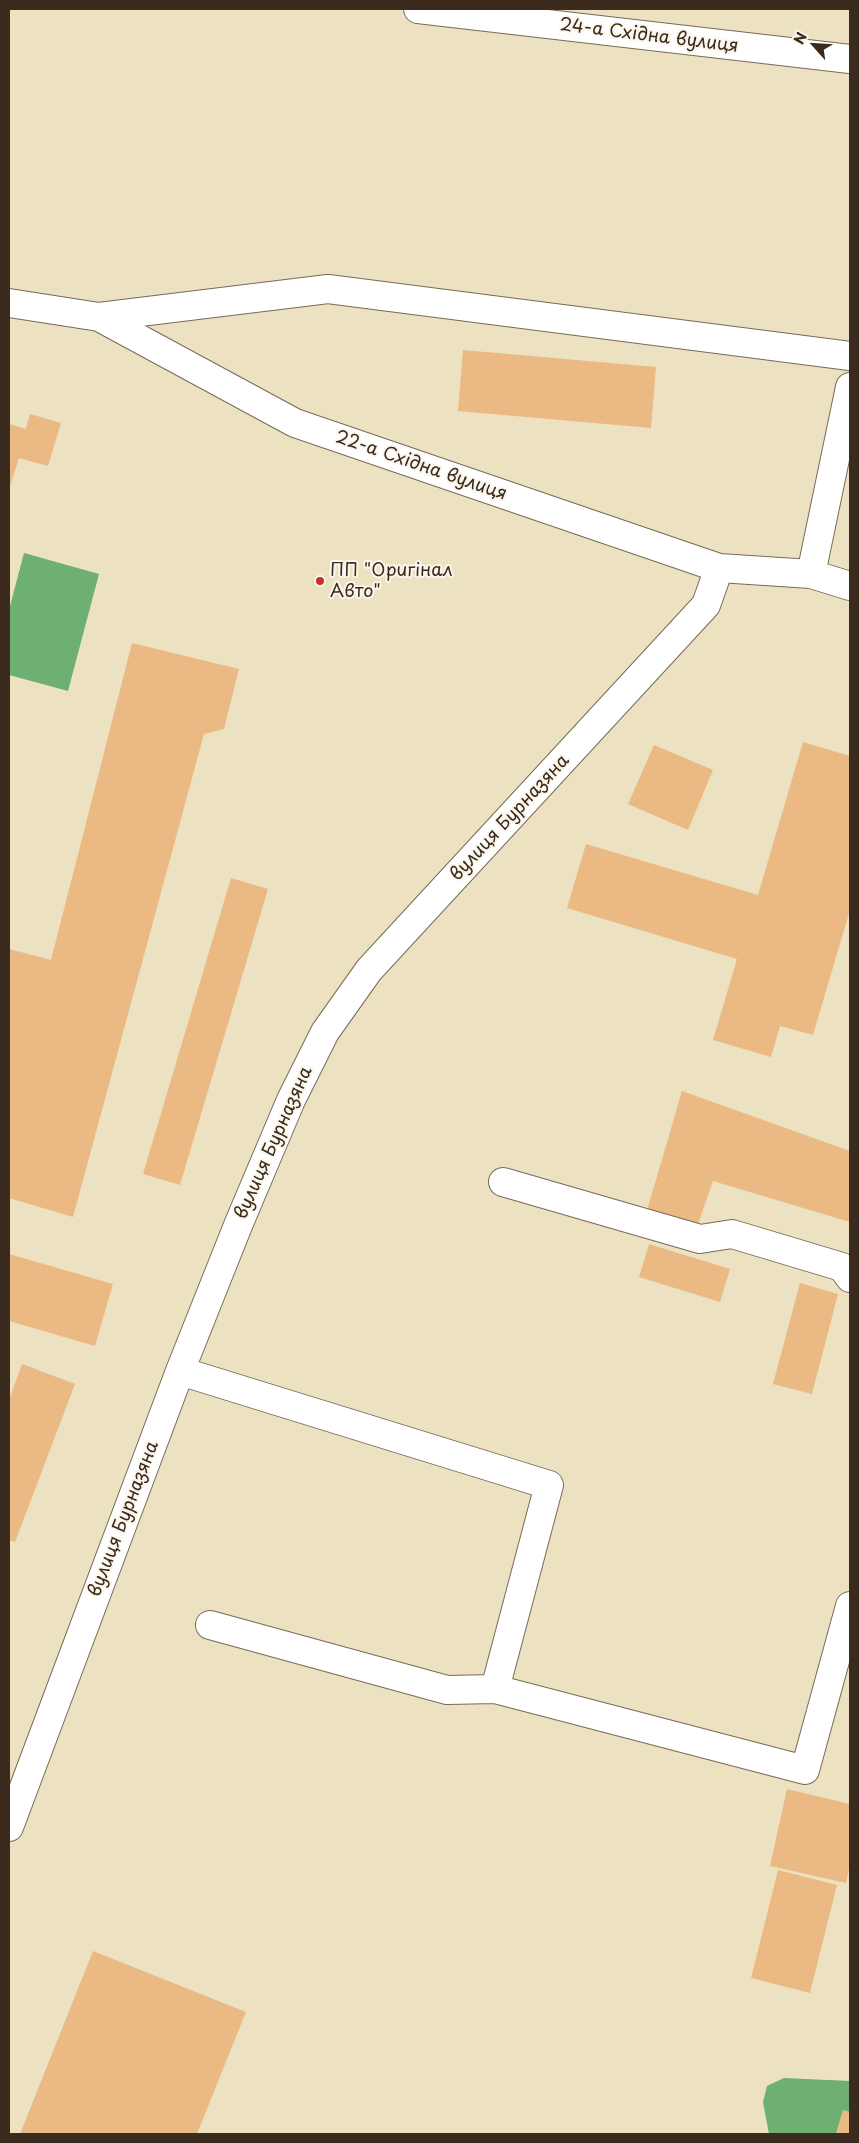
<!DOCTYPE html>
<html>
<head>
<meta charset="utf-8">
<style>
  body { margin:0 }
  #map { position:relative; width:859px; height:2143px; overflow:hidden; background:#ece2c1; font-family:"Playpen Sans",sans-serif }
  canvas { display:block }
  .frame { position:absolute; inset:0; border:10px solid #3b2a1e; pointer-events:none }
  .north { position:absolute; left:789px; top:20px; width:50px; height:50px; -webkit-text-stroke:4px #fbf7ec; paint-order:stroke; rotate:296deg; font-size:14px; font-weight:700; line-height:20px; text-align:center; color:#3b2a1e }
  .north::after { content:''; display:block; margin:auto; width:18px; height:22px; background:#3b2a1e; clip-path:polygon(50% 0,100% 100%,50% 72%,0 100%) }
</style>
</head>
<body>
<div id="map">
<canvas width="859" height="2143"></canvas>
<div class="frame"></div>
<div class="north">N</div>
</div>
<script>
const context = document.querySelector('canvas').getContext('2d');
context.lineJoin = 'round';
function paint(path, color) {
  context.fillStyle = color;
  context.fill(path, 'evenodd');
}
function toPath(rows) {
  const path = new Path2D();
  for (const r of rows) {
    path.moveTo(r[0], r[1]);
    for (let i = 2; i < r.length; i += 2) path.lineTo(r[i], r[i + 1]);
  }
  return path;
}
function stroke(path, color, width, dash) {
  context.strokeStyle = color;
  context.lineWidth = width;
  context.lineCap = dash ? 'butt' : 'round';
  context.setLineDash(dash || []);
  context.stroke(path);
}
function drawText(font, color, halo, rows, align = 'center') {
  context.font = font + ' "Playpen Sans",sans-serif';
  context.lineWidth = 4;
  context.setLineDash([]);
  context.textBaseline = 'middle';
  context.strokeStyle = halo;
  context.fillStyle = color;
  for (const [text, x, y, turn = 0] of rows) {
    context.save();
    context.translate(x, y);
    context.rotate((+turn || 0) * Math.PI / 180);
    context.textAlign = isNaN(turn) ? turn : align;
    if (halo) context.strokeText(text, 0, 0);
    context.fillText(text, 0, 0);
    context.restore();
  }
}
paint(toPath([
  [24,553,99,574,68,691,9,675,9,610],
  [784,2078,850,2081,850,2112,843,2111,836,2134,769,2134,763,2102,767,2086]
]), '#6eaf72');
paint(toPath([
  [463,350,656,367,651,428,458,411],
  [30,414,61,423,48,466,19,458,10,486,9,486,9,424,26,429],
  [132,643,239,669,224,729,204,734,73,1217,9,1198,9,949,51,960],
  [803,742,850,756,850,910,813,1035,780,1026,771,1057,713,1040,737,959,567,908,586,844,758,895],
  [654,745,713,770,688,830,628,804],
  [231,878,268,889,180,1185,143,1174],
  [682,1091,850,1151,850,1222,713,1181,697,1227,646,1214],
  [649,1244,730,1269,720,1302,639,1277],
  [9,1254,113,1284,95,1346,9,1321],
  [800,1283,838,1294,812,1394,773,1384],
  [22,1364,75,1384,15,1542,9,1540,9,1400],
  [787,1789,850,1804,850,1864,846,1883,770,1866],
  [778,1870,837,1885,810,1993,751,1978],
  [93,1951,246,2012,197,2134,20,2134],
  [843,2110,850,2112,850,2134,836,2134]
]), '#eab984');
const minor = toPath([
  [418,9,850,59],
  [9,303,99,317,295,423,719,568,811,574,850,586],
  [99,317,328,289,850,356],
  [811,574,850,387],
  [503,1182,700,1239,732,1234,842,1267,850,1278],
  [180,1371,549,1485,495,1689,805,1770,850,1606],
  [210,1625,447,1690,495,1689],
  [9,1827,180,1371,239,1223,291,1100,325,1032,369,970,706,605,719,568]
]);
stroke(minor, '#796a57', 30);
stroke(minor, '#fff', 28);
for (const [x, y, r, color] of [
  [320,581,5,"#c8321e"]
]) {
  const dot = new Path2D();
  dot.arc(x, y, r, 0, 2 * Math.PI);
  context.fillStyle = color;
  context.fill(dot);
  stroke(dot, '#fbf7ec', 2);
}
drawText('18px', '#3b2a1e', '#fbf7ec', [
  ["24-а Східна вулиця",649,36,7],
  ["22-а Східна вулиця",421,466,19],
  ["вулиця Бурназяна",510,818,-47],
  ["вулиця Бурназяна",274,1143,-66],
  ["вулиця Бурназяна",124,1519,-69]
]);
drawText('18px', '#3b2a1e', '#fbf7ec', [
  ["ПП \"Оригінал",330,571],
  ["Авто\"",330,592]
], 'left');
</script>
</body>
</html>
